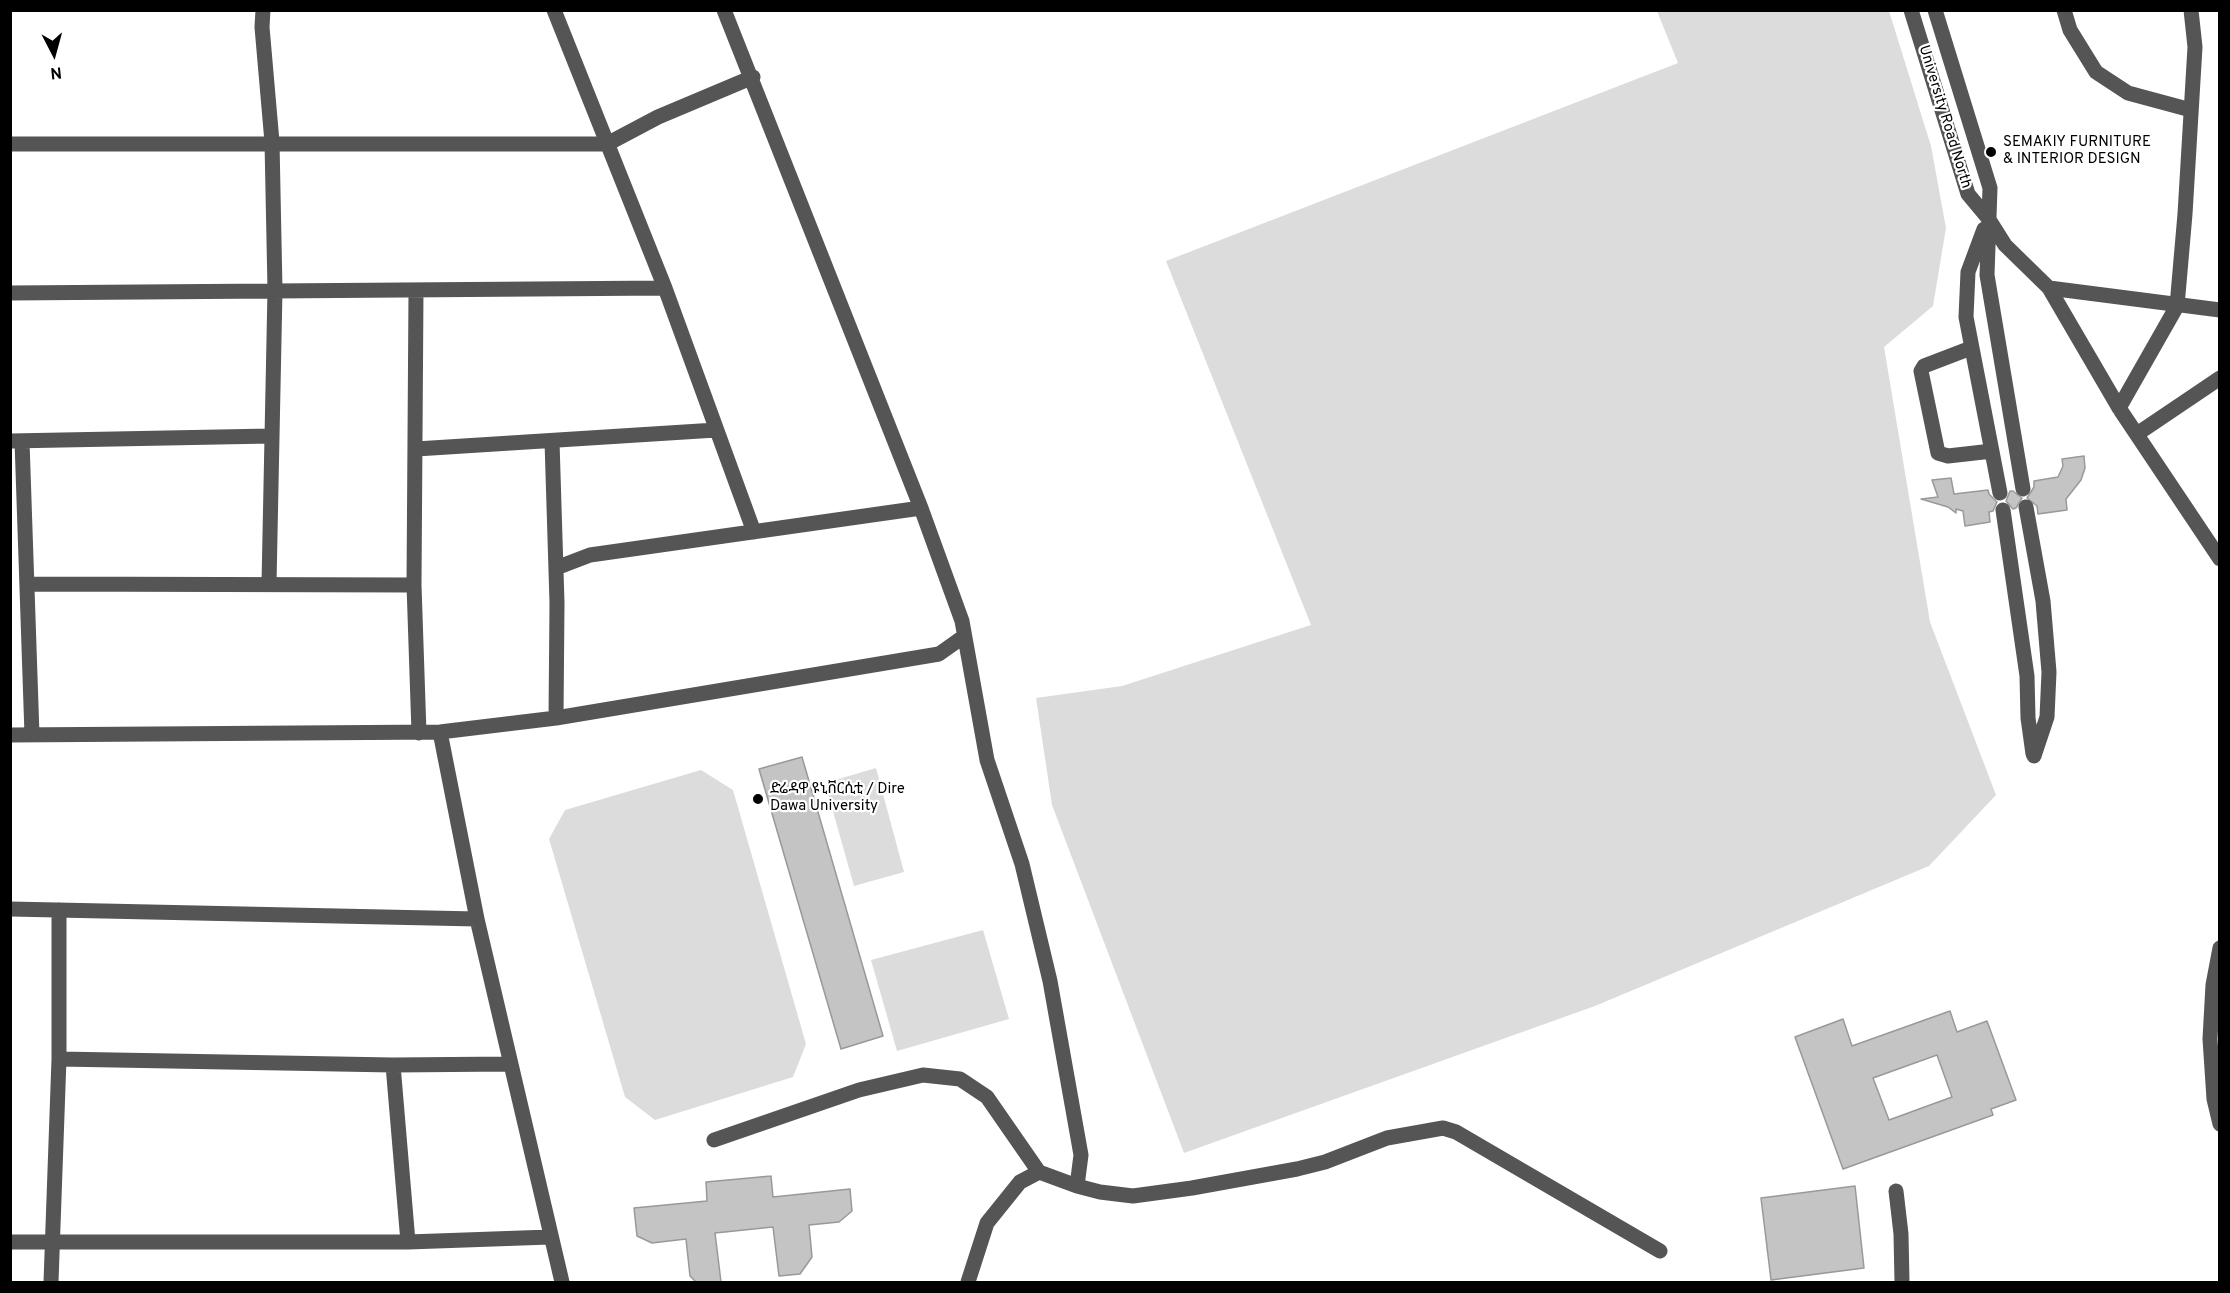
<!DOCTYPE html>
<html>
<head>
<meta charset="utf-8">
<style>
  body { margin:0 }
  #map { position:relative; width:2230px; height:1293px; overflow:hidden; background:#fff; font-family:Overpass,sans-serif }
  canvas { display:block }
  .frame { position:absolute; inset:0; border:12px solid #000; pointer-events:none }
  .north { position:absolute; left:24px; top:24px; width:60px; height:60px; -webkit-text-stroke:4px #fff; paint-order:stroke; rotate:174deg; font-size:16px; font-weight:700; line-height:24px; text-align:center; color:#000 }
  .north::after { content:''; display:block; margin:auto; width:21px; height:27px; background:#000; clip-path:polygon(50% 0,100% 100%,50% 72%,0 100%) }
</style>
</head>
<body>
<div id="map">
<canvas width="2230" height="1293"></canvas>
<div class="frame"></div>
<div class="north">N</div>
</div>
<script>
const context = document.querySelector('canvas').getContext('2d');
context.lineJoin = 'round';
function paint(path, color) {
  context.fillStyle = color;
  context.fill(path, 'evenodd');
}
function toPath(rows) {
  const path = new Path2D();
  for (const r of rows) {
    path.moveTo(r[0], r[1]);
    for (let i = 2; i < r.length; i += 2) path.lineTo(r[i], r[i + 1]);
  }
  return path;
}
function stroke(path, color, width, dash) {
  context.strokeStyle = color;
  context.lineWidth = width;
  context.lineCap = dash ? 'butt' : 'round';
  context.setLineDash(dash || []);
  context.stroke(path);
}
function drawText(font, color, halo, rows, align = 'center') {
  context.font = font + ' Overpass,"Noto Sans Ethiopic",sans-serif';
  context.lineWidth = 4.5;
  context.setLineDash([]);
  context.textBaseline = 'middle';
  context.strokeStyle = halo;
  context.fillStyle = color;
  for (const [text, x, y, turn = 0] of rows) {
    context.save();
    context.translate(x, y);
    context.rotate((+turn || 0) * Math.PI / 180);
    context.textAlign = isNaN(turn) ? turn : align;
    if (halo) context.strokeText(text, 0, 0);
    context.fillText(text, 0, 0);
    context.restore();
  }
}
paint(toPath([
  [1657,11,1889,11,1931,146,1946,228,1933,306,1884,347,1930,622,1996,795,1929,866,1595,1006,1184,1153,1052,805,1036,698,1122,686,1311,625,1166,261,1678,63],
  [876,768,904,872,854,886,825,783],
  [701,770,733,790,806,1044,793,1077,655,1120,625,1097,549,839,565,810],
  [983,930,1009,1019,897,1051,871,960]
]), '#dcdcdc');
const building = toPath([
  [2084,456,2085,468,2081,480,2066,499,2067,510,2038,514,2037,506,2027,498,2034,487,2034,481,2058,477,2063,466,2062,459,2084,456],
  [1951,478,1954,494,1988,490,1989,494,1997,502,1993,511,1989,512,1990,522,1965,526,1963,511,1956,509,1956,513,1948,507,1921,499,1938,497,1932,480,1951,478],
  [2010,491,2013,491,2022,498,2016,508,2013,509,2006,501,2010,491],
  [802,757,883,1036,841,1049,759,769,802,757],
  [1950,1011,1957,1032,1987,1021,2016,1100,1991,1109,1993,1115,1843,1169,1795,1037,1843,1019,1852,1046,1950,1011],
  [1937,1055,1952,1097,1889,1120,1873,1078,1937,1055],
  [771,1176,773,1197,850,1189,852,1211,839,1222,809,1225,812,1257,800,1274,779,1276,773,1227,715,1233,721,1282,696,1282,690,1276,686,1239,652,1243,637,1236,634,1208,707,1201,706,1182,771,1176],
  [1855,1186,1864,1268,1771,1280,1761,1198,1855,1186]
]);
paint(building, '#c4c4c4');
stroke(building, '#999', 1.5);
stroke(toPath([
  [263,10,262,27,272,142,275,290,269,584],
  [554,10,665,288,754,532],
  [724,10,921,508,962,621,987,760,1022,864,1050,981,1081,1155,1077,1186,1039,1172,1020,1182,987,1223,968,1282],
  [1911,10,1968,194,1988,218,2005,245,2049,288,2119,408,2220,559],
  [1935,10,1990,188,1987,275,2023,489],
  [2064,10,2070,30,2096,72,2128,93,2191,110],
  [10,144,607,144,658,117,753,77],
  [1984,229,1968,272,1966,317,2000,493],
  [2049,288,2220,310],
  [416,291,414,585,419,733],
  [10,293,665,288],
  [1971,348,1924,366,1921,371,1938,453,1948,456,1992,451],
  [2119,408,2177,306,2185,214,2195,47,2191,10],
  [2137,434,2220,378],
  [10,441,271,436],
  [22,441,32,735],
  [552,441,557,603,556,718],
  [416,449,716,430],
  [2026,507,2043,601,2049,672,2047,717,2034,756],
  [2003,510,2027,676,2028,718,2033,754],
  [556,568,590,555,921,508],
  [29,584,414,585],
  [440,732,477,919,562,1282],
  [10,735,440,732,556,718,939,654,963,637],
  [10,909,477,919],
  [2220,948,2213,985,2210,1039,2214,1099,2220,1124],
  [59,1059,393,1065,510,1064],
  [393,1065,408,1242],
  [714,1140,859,1090,923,1075,960,1079,987,1097,1039,1172],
  [1077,1186,1100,1192,1133,1196,1192,1188,1297,1169,1325,1162,1387,1138,1443,1128,1456,1132,1660,1251],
  [1896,1191,1901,1234,1902,1282],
  [10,1242,408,1242,550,1237],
  [51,1282,59,1059,59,910]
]), '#555', 15);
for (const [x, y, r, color] of [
  [1991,152,6,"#000"],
  [758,799,6,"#000"]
]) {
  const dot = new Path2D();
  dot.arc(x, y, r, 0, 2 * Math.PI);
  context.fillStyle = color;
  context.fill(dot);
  stroke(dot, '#fff', 2);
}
drawText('15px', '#000', '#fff', [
  ["University Road North",1944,117,73]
]);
drawText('15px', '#000', '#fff', [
  ["SEMAKIY FURNITURE",2003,143],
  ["& INTERIOR DESIGN",2003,160],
  ["ድሬዳዋ ዩኒቨርሲቲ / Dire",770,790],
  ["Dawa University",770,807]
], 'left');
</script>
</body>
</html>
